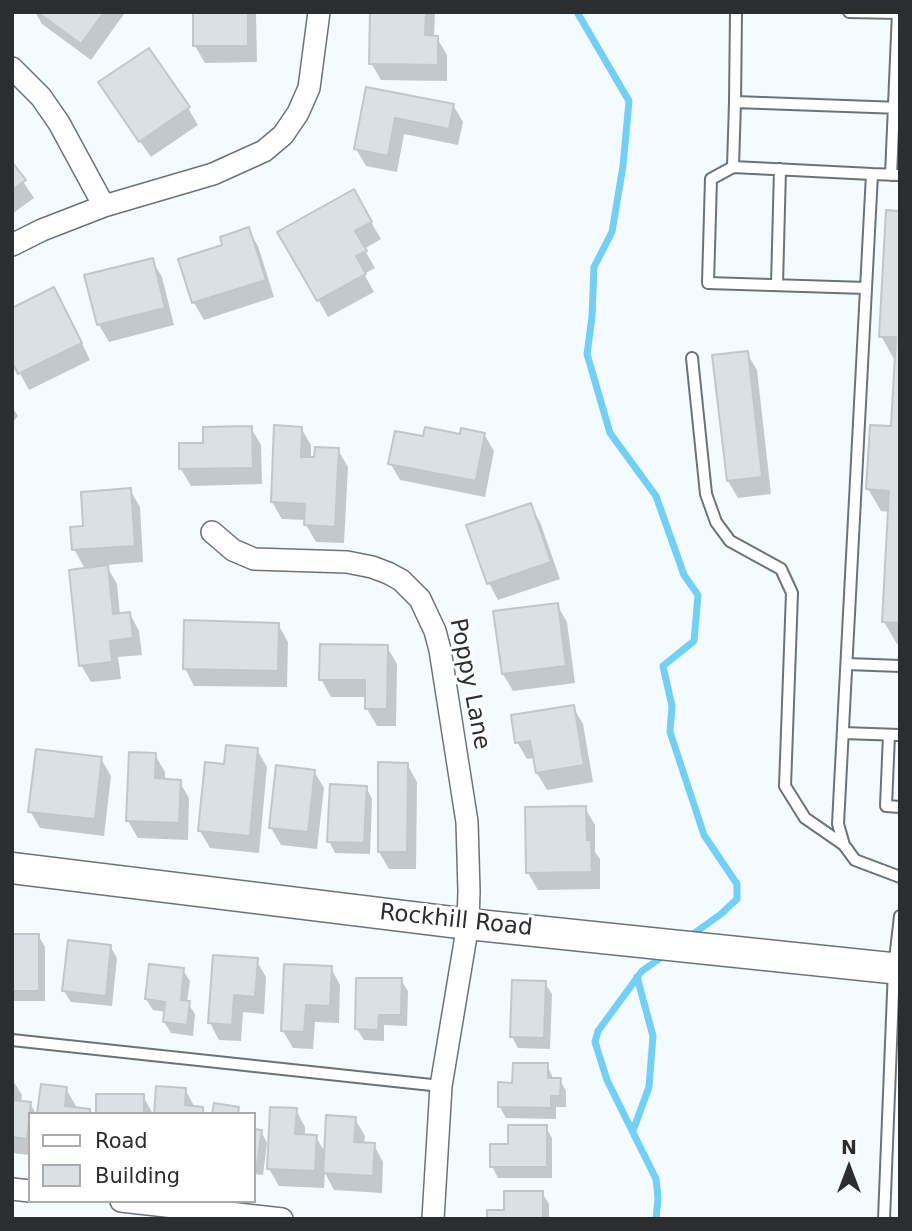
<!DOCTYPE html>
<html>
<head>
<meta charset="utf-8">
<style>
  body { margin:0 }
  #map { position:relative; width:912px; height:1231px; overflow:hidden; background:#f3fbff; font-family:"DejaVu Sans",sans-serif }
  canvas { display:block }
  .frame { position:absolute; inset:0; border:14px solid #2b2e2f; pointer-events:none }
  .legend { position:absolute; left:28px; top:1112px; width:228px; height:91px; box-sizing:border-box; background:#fff; border:2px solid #aaabac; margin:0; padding:9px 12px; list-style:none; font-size:21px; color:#2b2e2f }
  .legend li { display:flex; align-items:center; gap:14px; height:35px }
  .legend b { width:35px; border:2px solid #aaabac }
  .north { position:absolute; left:814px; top:1133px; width:70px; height:70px; -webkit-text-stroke:5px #fff; paint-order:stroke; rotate:0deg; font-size:19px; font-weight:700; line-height:28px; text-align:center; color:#2b2e2f }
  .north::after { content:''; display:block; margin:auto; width:24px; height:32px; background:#2b2e2f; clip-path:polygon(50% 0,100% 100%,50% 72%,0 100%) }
</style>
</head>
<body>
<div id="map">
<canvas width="912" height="1231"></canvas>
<div class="frame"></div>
<ul class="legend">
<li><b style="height:9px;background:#fff"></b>Road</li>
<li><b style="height:19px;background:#dae1e5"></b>Building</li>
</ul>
<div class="north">N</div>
</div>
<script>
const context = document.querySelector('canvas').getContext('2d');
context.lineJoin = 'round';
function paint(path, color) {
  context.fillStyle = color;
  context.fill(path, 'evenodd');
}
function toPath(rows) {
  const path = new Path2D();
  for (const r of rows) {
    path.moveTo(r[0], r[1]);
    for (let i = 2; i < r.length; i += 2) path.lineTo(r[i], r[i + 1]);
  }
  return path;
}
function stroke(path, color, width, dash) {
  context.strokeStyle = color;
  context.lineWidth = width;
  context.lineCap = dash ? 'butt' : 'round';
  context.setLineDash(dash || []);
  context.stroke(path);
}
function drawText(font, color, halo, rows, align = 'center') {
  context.font = font + ' "DejaVu Sans",sans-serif';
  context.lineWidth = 6;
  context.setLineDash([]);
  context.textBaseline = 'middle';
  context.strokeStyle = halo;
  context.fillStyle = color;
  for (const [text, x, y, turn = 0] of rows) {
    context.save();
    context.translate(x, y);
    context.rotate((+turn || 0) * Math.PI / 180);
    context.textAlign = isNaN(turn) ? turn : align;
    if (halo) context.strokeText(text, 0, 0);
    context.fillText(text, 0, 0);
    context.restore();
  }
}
paint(toPath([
  [35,12,123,12,124,14,91,60,42,24],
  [195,12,256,12,257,62,205,63,195,46],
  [372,12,435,12,434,37,437,38,447,55,447,81,381,80,371,63],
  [367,89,453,105,463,122,458,145,404,134,397,172,366,166,356,149],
  [110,99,188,108,198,125,151,157],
  [12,165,34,198,12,214],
  [353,192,381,239,364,249,375,268,364,274,374,292,328,317,280,232],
  [900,212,900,645,897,644,884,622,890,512,881,511,868,489,893,428,897,359,894,359,881,336],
  [248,229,258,246,274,297,204,320,194,303,180,260,224,246],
  [152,260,162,277,174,325,109,342,99,325,86,276],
  [64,306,90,360,29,390,12,359],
  [747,353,757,370,771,494,738,498,728,481],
  [12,407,18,416,12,423],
  [251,428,261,445,262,484,191,486,181,469],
  [301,428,311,445,311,459,338,450,348,467,344,543,316,542,306,525,306,520,282,519,272,502],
  [484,434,494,451,485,497,400,480,390,463,424,438],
  [130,490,140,507,143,562,106,565,117,584,120,615,130,614,139,631,142,655,118,657,121,679,91,682,81,665,85,569,74,549,85,527],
  [530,505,540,522,560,579,498,600,489,583],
  [557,605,567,622,575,683,513,691,503,674],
  [278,624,288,642,287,687,194,686,185,668],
  [387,647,397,664,396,726,377,726,367,709,367,697,331,697,321,679],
  [573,707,583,724,593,782,547,790,537,773,535,758,527,759,517,742],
  [257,750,267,767,259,853,210,848,200,831,226,765],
  [155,755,165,772,165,781,179,781,189,798,188,840,138,838,128,821],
  [101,759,111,776,104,836,40,828,30,811],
  [407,764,417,782,416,869,389,869,379,852],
  [314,771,324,788,317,849,281,845,271,828],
  [366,787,372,799,370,854,335,853,329,841],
  [585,808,595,825,595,852,600,859,600,889,538,890,528,873],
  [12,935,38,935,45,947,45,1001,12,1001],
  [110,946,117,958,112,1006,71,1002,64,991],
  [256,960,266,977,264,1014,243,1012,241,1041,219,1040,210,1023],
  [331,968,340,985,339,1023,315,1022,313,1049,293,1048,283,1031],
  [183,970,190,981,187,1002,195,1014,193,1036,171,1033,164,1022,166,1012,153,1010,146,999],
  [401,980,408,991,407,1026,384,1025,384,1041,364,1040,357,1029],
  [545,983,552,994,550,1049,518,1048,512,1037],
  [547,1065,554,1080,560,1080,566,1091,566,1107,556,1107,556,1119,506,1118,500,1107,514,1084],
  [12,1079,22,1095,21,1102,30,1103,36,1114,30,1114,30,1155,12,1153],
  [66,1089,76,1106,76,1109,89,1111,91,1114,39,1114],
  [185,1089,194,1106,202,1108,205,1114,156,1114],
  [143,1096,153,1114,98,1114],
  [296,1110,305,1127,305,1137,316,1137,326,1154,355,1119,365,1136,364,1144,374,1145,383,1162,382,1193,334,1190,325,1173,324,1188,279,1186,269,1169],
  [546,1127,552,1138,552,1178,498,1178,492,1166,510,1145],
  [254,1131,261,1131,267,1143,263,1175,254,1174],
  [542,1193,549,1204,549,1219,489,1219]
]), '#0003');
stroke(toPath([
  [577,12,629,101,623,166,612,232,594,267,592,317,587,354,610,433,656,496,684,575,698,595,694,641,663,666,672,706,670,732,704,835,737,884,737,899,721,914,689,937],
  [633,1131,649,1087,653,1036,637,977],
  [656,1219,658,1198,656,1179,607,1080,595,1042,598,1031,642,971,665,955]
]), '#74cff5', 7);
const building = toPath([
  [37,12,104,12,81,44,37,12],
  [193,12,248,12,248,46,193,46,193,12],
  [370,12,426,12,425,35,438,36,438,65,369,64,370,12],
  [149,48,190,107,139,142,98,82,149,48],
  [366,87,454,104,449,129,395,118,388,156,354,149,366,87],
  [12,162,26,180,12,190,12,162],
  [354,189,372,222,355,231,367,251,356,256,366,274,317,301,277,232,354,189],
  [886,210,900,211,900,623,882,622,889,491,866,489,870,425,891,426,896,337,879,337,886,210],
  [249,227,266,280,192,303,178,259,222,245,220,237,249,227],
  [153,258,165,308,97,325,84,275,153,258],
  [54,287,82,343,18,374,12,362,12,308,54,287],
  [748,351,762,477,727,481,712,355,748,351],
  [274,425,302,427,301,457,314,457,315,447,339,448,335,527,304,525,305,504,271,502,274,425],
  [252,426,253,468,179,469,179,443,203,443,203,427,252,426],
  [425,427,460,434,461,428,485,433,476,481,388,464,395,431,423,436,425,427],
  [131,488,135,546,72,550,70,527,83,526,81,492,131,488],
  [531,503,551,562,487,584,466,525,531,503],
  [108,565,113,614,130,612,133,638,110,641,112,662,79,666,69,570,108,565],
  [558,603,566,666,502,674,493,611,558,603],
  [184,620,279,623,278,671,183,669,184,620],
  [320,644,388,645,387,709,365,709,365,680,319,680,320,644],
  [574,705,584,765,536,773,530,741,515,743,511,715,574,705],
  [226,745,258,748,250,836,198,831,205,762,224,764,226,745],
  [36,749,102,757,95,819,28,812,36,749],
  [129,752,156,753,155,778,181,780,179,823,126,821,129,752],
  [378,762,408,763,407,852,378,852,378,762],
  [276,765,315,770,308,832,269,828,276,765],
  [330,784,367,786,364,843,327,842,330,784],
  [586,806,587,840,591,840,592,872,526,873,525,807,586,806],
  [12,934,39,934,39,991,12,991,12,934],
  [68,940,111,945,106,996,62,991,68,940],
  [213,955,258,958,255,997,234,995,232,1025,208,1023,213,955],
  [149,964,184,968,181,1000,190,1001,187,1025,163,1022,165,1002,145,999,149,964],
  [284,964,332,966,330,1006,306,1005,304,1032,281,1031,284,964],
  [356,978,402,978,401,1015,379,1015,378,1030,355,1029,356,978],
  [512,980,546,981,544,1038,510,1037,512,980],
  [513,1063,548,1063,548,1078,561,1078,560,1096,551,1096,551,1108,498,1107,498,1082,512,1083,513,1063],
  [41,1084,67,1087,65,1106,90,1109,90,1114,37,1114,41,1084],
  [156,1086,186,1088,185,1105,203,1107,203,1114,154,1114,156,1086],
  [96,1094,144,1094,144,1114,96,1114,96,1094],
  [12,1100,31,1102,27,1139,12,1137,12,1100],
  [214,1103,239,1107,238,1114,212,1114,214,1103],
  [270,1107,297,1108,295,1134,317,1135,315,1171,267,1169,270,1107],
  [326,1115,356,1117,354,1142,375,1143,373,1176,323,1173,326,1115],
  [508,1125,547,1125,547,1167,490,1167,490,1144,508,1144,508,1125],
  [254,1129,262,1130,257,1165,254,1164,254,1129],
  [504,1191,543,1191,543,1219,487,1219,487,1210,504,1210,504,1191]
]);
paint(building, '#dae1e5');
stroke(building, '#c0c7cb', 2);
const lane = toPath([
  [849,12,898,13],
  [735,102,736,12],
  [733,167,711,179,708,283,866,288],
  [872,174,733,167,735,102,900,108],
  [891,175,898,12],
  [900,175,872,174,838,824,844,845,855,860,900,877],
  [777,285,780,169],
  [692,358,706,494,716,522,730,541,781,569,792,593,785,786,805,818,844,845],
  [847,664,900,666],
  [843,733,900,735],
  [889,735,886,806,900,807],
  [12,1040,441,1086],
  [884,1219,894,968,900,916]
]);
const street = toPath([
  [12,68,41,97,59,123,104,206],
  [12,245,42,230,104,206,213,174,264,151,283,135,298,113,309,88,319,12],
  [212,532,233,550,254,559,347,562,372,567,388,573,401,580,420,599,435,631,440,650,467,822,469,891,468,924,441,1086,433,1219],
  [12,1189,30,1191],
  [121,1201,282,1219]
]);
const secondary = toPath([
  [12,868,468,924,900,969]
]);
stroke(lane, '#6c7376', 14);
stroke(street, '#6c7376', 24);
stroke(secondary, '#6c7376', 33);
stroke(lane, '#fff', 10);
stroke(street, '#fff', 21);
stroke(secondary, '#fff', 30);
drawText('23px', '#2b2e2f', '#fff', [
  ["Poppy Lane",469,684,79],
  ["Rockhill Road",456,921,6]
]);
</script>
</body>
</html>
